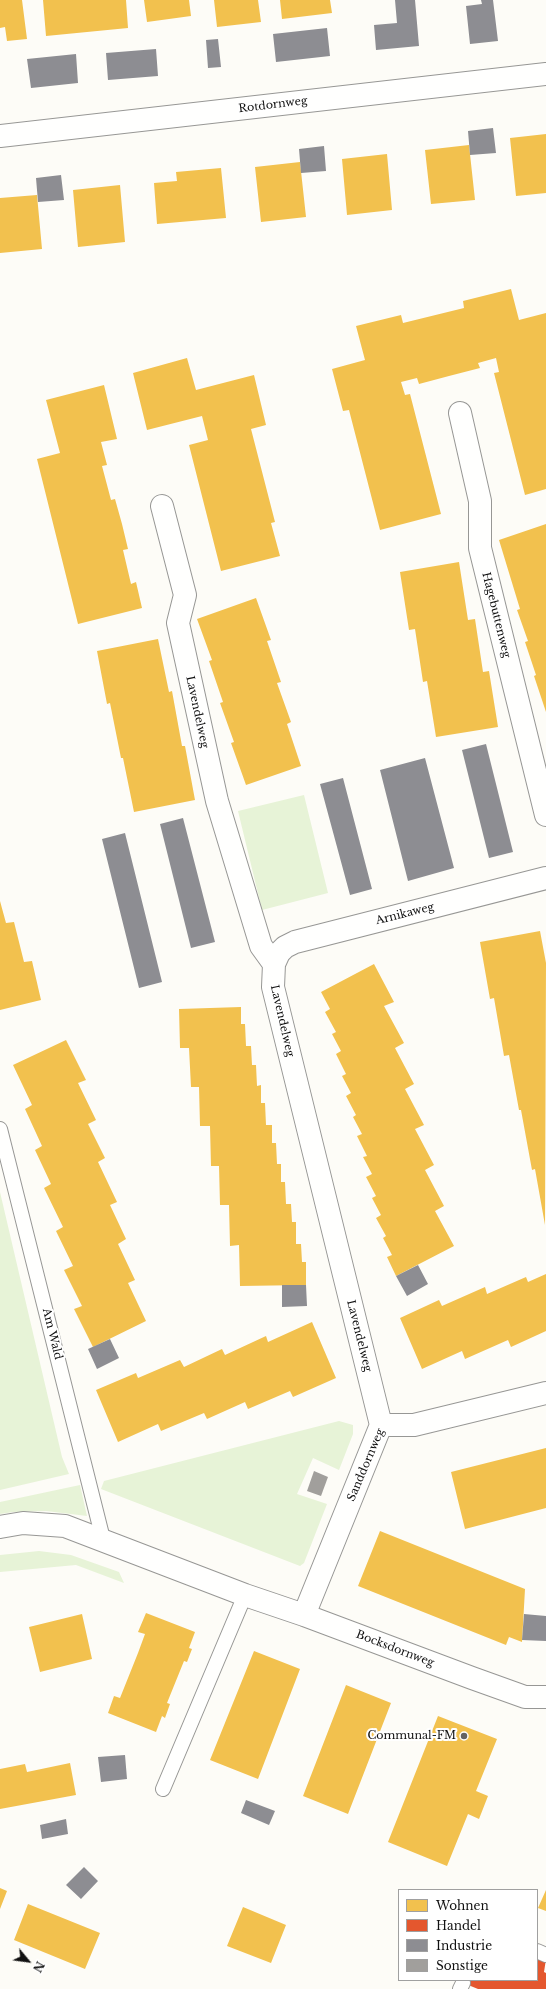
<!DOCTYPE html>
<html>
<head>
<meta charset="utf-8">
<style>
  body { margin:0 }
  #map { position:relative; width:546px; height:1989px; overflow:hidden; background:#fdfcf7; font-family:"Libre Baskerville",serif }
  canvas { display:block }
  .legend { position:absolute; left:398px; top:1889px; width:140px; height:92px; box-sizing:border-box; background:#fff; border:1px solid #a0a0a0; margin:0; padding:5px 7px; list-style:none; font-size:12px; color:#111 }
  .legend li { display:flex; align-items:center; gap:8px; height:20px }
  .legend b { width:20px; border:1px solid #a0a0a0 }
  .north { position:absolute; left:8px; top:1941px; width:40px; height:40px; -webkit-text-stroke:3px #fff; paint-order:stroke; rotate:119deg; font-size:11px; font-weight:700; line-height:16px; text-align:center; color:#111 }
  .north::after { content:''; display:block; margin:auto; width:14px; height:18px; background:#111; clip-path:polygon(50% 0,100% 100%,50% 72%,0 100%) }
</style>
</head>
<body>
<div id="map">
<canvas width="546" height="1989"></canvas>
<ul class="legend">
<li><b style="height:11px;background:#f2c14e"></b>Wohnen</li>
<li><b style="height:11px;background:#e4572e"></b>Handel</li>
<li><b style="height:11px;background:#8d8d92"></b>Industrie</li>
<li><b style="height:11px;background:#a19f9c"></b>Sonstige</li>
</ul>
<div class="north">N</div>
</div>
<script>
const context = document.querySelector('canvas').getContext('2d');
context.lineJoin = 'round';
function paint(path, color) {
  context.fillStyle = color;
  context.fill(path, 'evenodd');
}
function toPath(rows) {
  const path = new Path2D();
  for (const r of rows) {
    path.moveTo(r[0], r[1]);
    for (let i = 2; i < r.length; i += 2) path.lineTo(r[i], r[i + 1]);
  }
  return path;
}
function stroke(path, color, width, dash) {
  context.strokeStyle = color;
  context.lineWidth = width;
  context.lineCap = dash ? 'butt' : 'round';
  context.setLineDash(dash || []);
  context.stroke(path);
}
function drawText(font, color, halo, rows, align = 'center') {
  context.font = font + ' "Libre Baskerville",serif';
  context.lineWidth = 4;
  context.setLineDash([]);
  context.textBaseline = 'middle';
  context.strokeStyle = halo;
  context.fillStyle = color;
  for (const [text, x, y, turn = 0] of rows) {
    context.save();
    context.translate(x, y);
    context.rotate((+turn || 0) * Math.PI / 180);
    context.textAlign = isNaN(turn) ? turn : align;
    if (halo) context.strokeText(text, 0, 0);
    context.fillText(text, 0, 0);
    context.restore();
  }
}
paint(toPath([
  [304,795,328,893,262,910,238,811],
  [0,1192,62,1457,69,1474,0,1490],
  [339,1421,353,1425,353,1434,339,1470,313,1458,297,1494,327,1504,304,1563,300,1566,101,1489,104,1481],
  [80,1485,87,1516,46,1511,13,1512,0,1514,0,1502],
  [39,1551,71,1555,119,1572,124,1583,76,1565,0,1572,0,1555]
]), '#e7f3d7');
paint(toPath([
  [0,0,22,0,27,39,7,41,5,27,0,28],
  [43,0,126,0,128,28,46,36],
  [144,0,189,0,191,16,147,22],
  [214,0,258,0,261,22,217,27],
  [280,0,330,0,332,13,282,19],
  [546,134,546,193,516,196,510,138],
  [469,145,475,200,431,204,425,150],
  [387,154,392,210,347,215,342,159],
  [300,162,306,217,261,222,255,167],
  [221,168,226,218,157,224,154,183,177,181,176,172],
  [120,185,125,242,78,247,73,190],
  [37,195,42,249,0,253,0,198],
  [511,289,519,320,546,313,546,489,525,495,494,373,499,372,496,358,478,363,480,368,449,376,419,384,417,378,401,382,405,395,410,394,441,514,380,530,349,410,343,411,332,369,365,360,356,326,401,315,403,323,464,308,463,301],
  [187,358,196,390,254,375,266,425,251,429,275,522,271,523,280,556,221,571,189,445,208,440,202,416,147,430,133,373],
  [104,385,117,439,101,442,107,465,102,466,111,500,115,499,122,524,128,549,123,550,131,584,136,582,142,608,78,624,37,459,60,453,46,400],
  [546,524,546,712,534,676,536,675,525,642,528,641,517,610,520,609,499,540],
  [459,562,468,620,475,619,483,672,489,671,498,727,436,737,427,681,423,682,415,629,409,630,400,572],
  [256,598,271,640,267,641,281,682,277,683,291,722,287,724,301,766,246,785,231,743,234,742,220,703,223,702,209,661,212,660,197,619],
  [158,639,169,692,172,691,182,746,185,746,195,800,134,812,123,758,121,758,110,703,107,704,97,651],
  [0,901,6,923,14,922,24,962,32,961,41,1000,0,1010],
  [540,931,546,963,545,1225,535,1169,532,1170,521,1110,519,1110,509,1055,504,1056,494,998,490,999,480,942],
  [374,964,394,1002,384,1006,404,1043,395,1048,414,1084,405,1089,424,1125,415,1129,434,1165,425,1170,444,1206,435,1211,454,1246,396,1276,387,1257,392,1255,383,1238,386,1236,376,1218,381,1215,372,1198,376,1196,366,1177,372,1174,363,1157,367,1156,357,1136,362,1134,353,1117,356,1115,346,1096,351,1093,342,1076,346,1074,336,1054,341,1051,332,1034,336,1032,325,1012,330,1009,321,992],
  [241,1007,241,1024,245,1024,246,1046,251,1046,252,1065,256,1065,257,1086,261,1085,261,1103,265,1103,266,1125,272,1125,272,1143,276,1143,277,1164,281,1164,281,1182,285,1182,286,1204,291,1204,292,1222,296,1222,296,1244,301,1244,302,1262,306,1262,306,1285,240,1286,239,1245,230,1246,229,1205,220,1205,219,1166,211,1166,210,1126,200,1126,199,1087,191,1087,189,1048,180,1048,179,1009],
  [66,1040,86,1080,78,1083,96,1120,88,1124,105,1158,98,1162,117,1202,110,1205,126,1239,118,1244,135,1280,128,1283,146,1321,93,1347,74,1309,82,1306,64,1270,73,1266,56,1231,63,1227,44,1188,51,1184,35,1150,42,1146,25,1109,32,1105,13,1065],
  [546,1274,546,1331,511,1347,508,1340,465,1359,462,1351,422,1369,400,1318,439,1300,442,1306,485,1287,487,1294,526,1277,528,1282],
  [312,1322,336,1378,293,1397,290,1391,248,1409,245,1402,207,1419,204,1413,161,1431,158,1424,118,1442,96,1390,136,1373,138,1378,180,1360,184,1367,222,1349,225,1355,266,1336,268,1342],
  [546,1448,546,1508,465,1529,451,1472],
  [380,1531,525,1589,522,1642,509,1637,506,1645,358,1586],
  [146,1613,195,1632,189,1648,192,1649,187,1662,184,1661,167,1703,170,1704,165,1718,162,1716,156,1732,108,1713,114,1696,120,1698,138,1653,145,1634,138,1632],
  [82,1614,92,1659,40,1672,29,1627],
  [254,1651,300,1669,258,1779,210,1760],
  [346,1685,391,1703,348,1814,303,1796],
  [438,1716,497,1739,476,1791,488,1796,479,1819,468,1814,447,1866,388,1842],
  [70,1763,76,1795,0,1809,0,1769,25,1764,27,1772],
  [0,1888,7,1891,0,1909],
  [546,1890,546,1911,538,1908],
  [28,1904,100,1933,85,1969,14,1940],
  [243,1907,286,1925,271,1963,227,1946]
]), '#f2c14e');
paint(toPath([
  [537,1955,546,1959,544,1972,546,1973,546,1989,478,1989,456,1980,537,1980]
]), '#e4572e');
paint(toPath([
  [395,0,415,0,419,46,376,50,374,25,397,23],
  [481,0,493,0,498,41,470,44,466,6,482,4],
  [327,28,330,56,276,62,273,34],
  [218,39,221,67,208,68,206,40],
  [156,49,158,76,108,80,106,53],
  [76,54,78,83,31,88,27,59],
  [493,128,496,153,470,155,468,131],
  [324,146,326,171,301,173,299,149],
  [61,175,64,200,38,202,36,178],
  [486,744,513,852,489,858,462,750],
  [425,758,454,868,408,881,380,770],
  [343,778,372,889,350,895,320,784],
  [183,818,215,942,191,948,160,824],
  [125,833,162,982,139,988,102,839],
  [418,1265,428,1284,407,1296,396,1276],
  [282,1285,306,1285,307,1306,282,1307],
  [110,1339,119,1358,97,1369,88,1349],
  [524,1614,546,1616,546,1641,522,1640],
  [125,1755,127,1779,101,1782,98,1757],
  [246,1800,275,1811,269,1825,241,1813],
  [66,1819,68,1834,42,1839,40,1825],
  [84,1867,98,1881,81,1899,66,1885]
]), '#8d8d92');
paint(toPath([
  [314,1471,328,1477,321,1496,307,1491]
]), '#a19f9c');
const service = toPath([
  [0,1129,103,1539],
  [163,1789,245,1595],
  [537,1951,546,1955],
  [460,1989,463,1983]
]);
const minor = toPath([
  [0,136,546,74],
  [460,413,480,501,480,548,546,815],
  [162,506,185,595,178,623,217,801,261,946,274,964],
  [381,1425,273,987,274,964,279,953,285,947,295,942,546,878],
  [381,1425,414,1425,546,1393],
  [0,1527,23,1523,65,1526,245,1595,304,1615,472,1678,525,1697,546,1697],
  [304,1615,381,1425]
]);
stroke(service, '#979795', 16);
stroke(minor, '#979795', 24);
stroke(service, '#fffffe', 14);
stroke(minor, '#fffffe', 22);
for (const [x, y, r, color] of [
  [464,1736,4,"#646362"]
]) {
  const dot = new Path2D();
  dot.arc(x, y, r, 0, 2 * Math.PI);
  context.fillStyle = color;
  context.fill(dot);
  stroke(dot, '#fff', 1.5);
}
drawText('11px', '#111', '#fff', [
  ["Rotdornweg",273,105,-7],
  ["Hagebuttenweg",496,615,76],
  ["Lavendelweg",197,712,78],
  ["Arnikaweg",405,914,-14],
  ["Lavendelweg",282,1021,77],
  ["Am Wald",52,1334,76],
  ["Lavendelweg",359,1336,76],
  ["Sanddornweg",366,1465,-67],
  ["Bocksdornweg",395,1649,21]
]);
drawText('11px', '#111', '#fff', [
  ["Communal-FM",456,1736]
], 'right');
</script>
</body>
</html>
